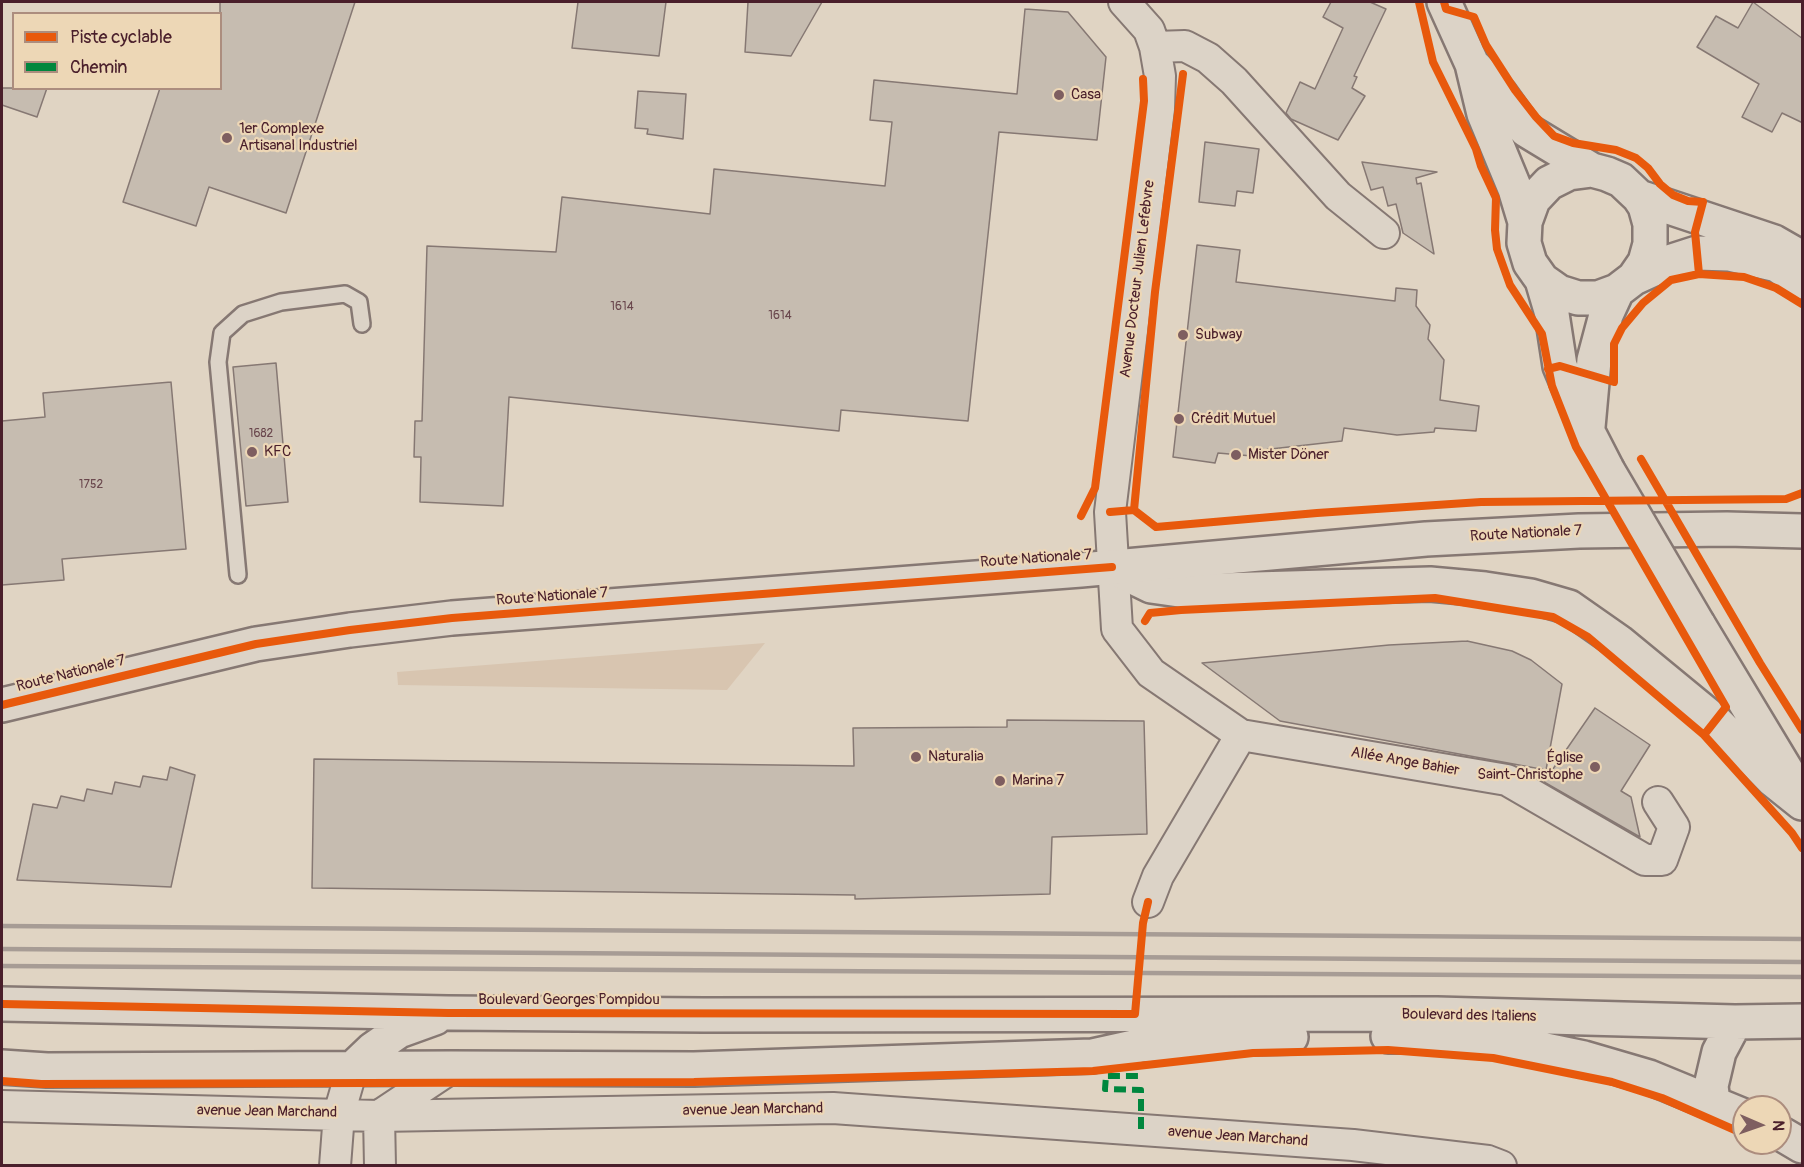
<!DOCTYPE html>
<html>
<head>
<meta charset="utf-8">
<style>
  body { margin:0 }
  #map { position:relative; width:1804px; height:1167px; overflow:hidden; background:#e0d4c3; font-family:Pangolin,sans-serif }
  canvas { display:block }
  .frame { position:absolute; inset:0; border:3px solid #4a1f2b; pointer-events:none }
  .legend { position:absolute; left:12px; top:12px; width:210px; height:78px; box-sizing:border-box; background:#edd7b6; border:2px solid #ac8d7e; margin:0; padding:8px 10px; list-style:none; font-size:18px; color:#4a1f2b }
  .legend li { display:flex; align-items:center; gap:12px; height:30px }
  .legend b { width:30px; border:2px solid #ac8d7e }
  .north { position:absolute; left:1732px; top:1095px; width:60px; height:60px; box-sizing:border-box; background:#edd7b6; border:2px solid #ac8d7e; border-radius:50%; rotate:92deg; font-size:16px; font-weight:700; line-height:24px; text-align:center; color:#4a1f2b }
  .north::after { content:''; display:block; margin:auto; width:21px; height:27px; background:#7e5e60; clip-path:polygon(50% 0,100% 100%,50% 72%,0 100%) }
</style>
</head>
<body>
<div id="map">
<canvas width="1804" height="1167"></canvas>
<div class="frame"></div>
<ul class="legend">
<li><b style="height:8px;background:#e8590c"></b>Piste cyclable</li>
<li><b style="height:8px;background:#00873e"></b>Chemin</li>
</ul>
<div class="north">N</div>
</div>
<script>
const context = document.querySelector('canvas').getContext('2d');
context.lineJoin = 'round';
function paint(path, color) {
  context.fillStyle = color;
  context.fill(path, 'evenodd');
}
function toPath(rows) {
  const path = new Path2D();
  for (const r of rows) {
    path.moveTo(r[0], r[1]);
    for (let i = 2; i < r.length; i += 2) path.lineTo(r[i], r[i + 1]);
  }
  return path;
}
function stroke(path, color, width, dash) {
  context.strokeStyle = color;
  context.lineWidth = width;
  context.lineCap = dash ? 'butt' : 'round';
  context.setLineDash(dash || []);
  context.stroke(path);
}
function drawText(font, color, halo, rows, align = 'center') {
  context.font = font + ' Pangolin,sans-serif';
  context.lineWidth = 4.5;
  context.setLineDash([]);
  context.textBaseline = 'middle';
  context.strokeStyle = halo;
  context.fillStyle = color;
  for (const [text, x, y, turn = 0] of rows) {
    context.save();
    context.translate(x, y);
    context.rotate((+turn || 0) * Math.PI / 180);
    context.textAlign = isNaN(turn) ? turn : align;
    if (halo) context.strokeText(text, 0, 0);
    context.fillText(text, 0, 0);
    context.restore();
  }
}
paint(toPath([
  [765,643,727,690,398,685,397,672]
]), '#d8c5b0');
const building = toPath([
  [220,2,355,2,286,213,209,187,196,226,123,202,160,88,220,88,220,2],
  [578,2,666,2,659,56,572,48,578,2],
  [748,2,822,2,791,56,745,52,748,2],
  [1331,2,1370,2,1386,9,1354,76,1357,77,1352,88,1365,96,1338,140,1291,119,1286,113,1300,82,1315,89,1343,28,1323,17,1331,2],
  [1753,2,1803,39,1803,123,1782,113,1772,132,1742,117,1759,84,1697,47,1716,16,1738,28,1753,2],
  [1025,9,1068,12,1106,57,1097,140,999,132,968,421,841,410,839,431,509,397,503,506,420,502,421,457,414,457,415,421,422,421,427,246,556,252,562,197,710,214,714,169,885,186,892,122,870,120,874,80,1017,94,1025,9],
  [2,88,47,88,37,117,2,105,2,88],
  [638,91,686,94,683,139,647,134,648,129,635,128,638,91],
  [1205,142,1259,149,1253,193,1237,191,1235,206,1199,202,1205,142],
  [1362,162,1437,172,1416,178,1417,184,1421,183,1434,254,1403,233,1396,204,1388,206,1383,187,1371,190,1362,162],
  [1197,245,1240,250,1236,282,1395,301,1396,288,1417,290,1416,306,1430,325,1428,339,1444,360,1440,400,1479,406,1476,431,1435,428,1434,432,1397,435,1344,428,1342,441,1253,451,1252,456,1218,453,1215,463,1173,457,1197,245],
  [276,363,288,502,246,506,233,367,276,363],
  [171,382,186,549,62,559,64,580,2,585,2,421,45,417,43,393,171,382],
  [1467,641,1512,651,1531,660,1562,684,1546,770,1280,721,1202,663,1389,645,1467,641],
  [1595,708,1650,745,1621,791,1631,797,1640,837,1544,782,1595,708],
  [1007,720,1144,721,1147,834,1052,837,1050,894,855,899,855,895,312,888,314,759,854,766,853,728,1007,727,1007,720],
  [170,767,195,775,171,887,17,880,33,804,57,808,61,796,84,801,87,789,112,794,115,782,140,787,143,776,167,780,170,767]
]);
paint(building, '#c6bcb0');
stroke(building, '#867873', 1.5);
const lane = toPath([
  [238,575,218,362,222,333,243,314,281,302,345,294,359,302,362,324]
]);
const street = toPath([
  [1124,2,1149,30,1155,47,1160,76,1159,109,1110,512,1117,629,1151,673,1241,735,1507,780,1645,860,1662,860,1674,827,1658,802],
  [1155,47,1185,46,1208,58,1234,81,1338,196,1384,233],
  [1148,902,1158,876,1241,735],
  [2,1106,379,1116,833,1108,1353,1145,1488,1161,1501,1166],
  [379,1116,451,1068],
  [379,1116,380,1166],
  [335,1166,339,1114,352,1069]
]);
const secondary = toPath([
  [1444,2,1472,64,1484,114,1515,189,1525,222],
  [1475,67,1501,95,1526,130,1592,170],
  [1639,197,1774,242,1802,258],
  [1634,278,1645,262,1650,244,1650,224,1645,206,1639,197,1621,180,1607,174,1592,170,1569,173,1549,183,1533,200,1525,222,1524,243,1530,263,1542,280,1559,292,1578,298,1598,298,1617,291,1634,278,1669,262,1697,253,1729,254,1777,265,1802,282],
  [1542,280,1552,314,1560,366,1588,432,1607,469],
  [1588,427,1594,360,1606,315,1617,291],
  [1112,567,1151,586,1186,591,1430,584,1485,589,1531,596,1569,607,1619,642,1715,721,1772,779,1802,803],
  [1698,624,1795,785]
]);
const primary = toPath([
  [2,705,256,644,350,630,452,618,1081,570,1426,539,1579,531,1727,529,1802,531],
  [2,1004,448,1013,704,1015,1437,1014,1735,1022,1802,1021],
  [1388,1036,1413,1036,1516,1044,1584,1058,1649,1077,1744,1116],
  [2,1067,47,1070,451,1068,694,1069,1092,1056,1142,1045,1246,1038,1291,1037],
  [352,1069,373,1049,399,1031,435,1018],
  [1713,1102,1711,1086,1719,1052,1735,1022],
  [1780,1133,1802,1146]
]);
stroke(lane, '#867873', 20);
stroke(street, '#867873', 34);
stroke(secondary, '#867873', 38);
stroke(primary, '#867873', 38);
stroke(lane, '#dcd3c7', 15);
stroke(street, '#dcd3c7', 30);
stroke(secondary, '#dcd3c7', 33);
stroke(primary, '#dcd3c7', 33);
stroke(toPath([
  [2,926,1802,939],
  [2,949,1802,962],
  [2,966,1802,977]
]), '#a79c95', 4.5);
const secondaryBridge = toPath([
  [1607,469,1698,624]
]);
stroke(secondaryBridge, '#867873', 38, []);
stroke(secondaryBridge, '#dcd3c7', 33);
stroke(toPath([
  [1141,1129,1141,1090,1105,1089,1106,1076,1142,1076]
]), '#00873e', 6, [12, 6]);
stroke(toPath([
  [1419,2,1433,62,1476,149,1481,166,1496,198,1495,230,1497,249,1510,285,1542,334,1552,386,1576,447,1726,707,1704,735],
  [1444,2,1446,9,1474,17,1486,45,1515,90,1536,117,1554,136,1573,143,1616,150,1636,158,1648,168,1660,184,1673,195,1688,201,1703,202,1695,232,1699,274],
  [1548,369,1560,366,1614,382,1614,344,1622,328,1643,303,1671,280,1699,274,1744,277,1776,288,1802,304],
  [1641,459,1760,663,1802,730],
  [1134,510,1155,292,1183,74],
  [1110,512,1134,510,1156,527,1317,513,1481,502,1786,499,1802,493],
  [1081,516,1095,488,1144,101,1143,79],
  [1145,621,1150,613,1181,610,1435,598,1553,617,1588,637,1704,735,1792,833,1802,848],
  [2,705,256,644,350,630,452,618,1112,567],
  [2,1004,448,1013,1135,1014,1143,923,1148,902],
  [2,1081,41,1084,694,1082,1093,1071,1253,1053,1388,1050,1493,1058,1612,1082,1662,1098,1744,1134]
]), '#e8590c', 8);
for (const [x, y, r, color] of [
  [1059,95,6,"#7e5e60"],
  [227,138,6,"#7e5e60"],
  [1183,335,6,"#7e5e60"],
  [1179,419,6,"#7e5e60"],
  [252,452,6,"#7e5e60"],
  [1236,455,6,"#7e5e60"],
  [916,757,6,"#7e5e60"],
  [1595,767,6,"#7e5e60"],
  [1000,781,6,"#7e5e60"]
]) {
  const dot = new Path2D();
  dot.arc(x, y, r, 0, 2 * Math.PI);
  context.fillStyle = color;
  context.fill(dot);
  stroke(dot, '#edd7b6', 2);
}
drawText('12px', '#69464c', null, [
  ["1614",622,307],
  ["1614",780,316],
  ["1682",261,434],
  ["1752",91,485]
]);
drawText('15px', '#4a1f2b', '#edd7b6', [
  ["Casa",1071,95],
  ["1er Complexe",239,129],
  ["Artisanal Industriel",239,146],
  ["Subway",1195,335],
  ["Crédit Mutuel",1191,419],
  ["KFC",264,452],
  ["Mister Döner",1248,455],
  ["Naturalia",928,757],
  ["Église",1583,758,"right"],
  ["Saint-Christophe",1583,775,"right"],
  ["Marina 7",1012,781]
], 'left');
drawText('15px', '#4a1f2b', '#edd7b6', [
  ["Avenue Docteur Julien Lefebvre",1138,279,-83],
  ["Route Nationale 7",1526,534,-3],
  ["Route Nationale 7",1036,559,-4],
  ["Route Nationale 7",552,597,-4],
  ["Route Nationale 7",71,674,-14],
  ["Allée Ange Bahier",1405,762,10],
  ["Boulevard Georges Pompidou",569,1000],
  ["Boulevard des Italiens",1469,1016,1],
  ["avenue Jean Marchand",753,1110,-1],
  ["avenue Jean Marchand",267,1112,1],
  ["avenue Jean Marchand",1238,1137,4]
]);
</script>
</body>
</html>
